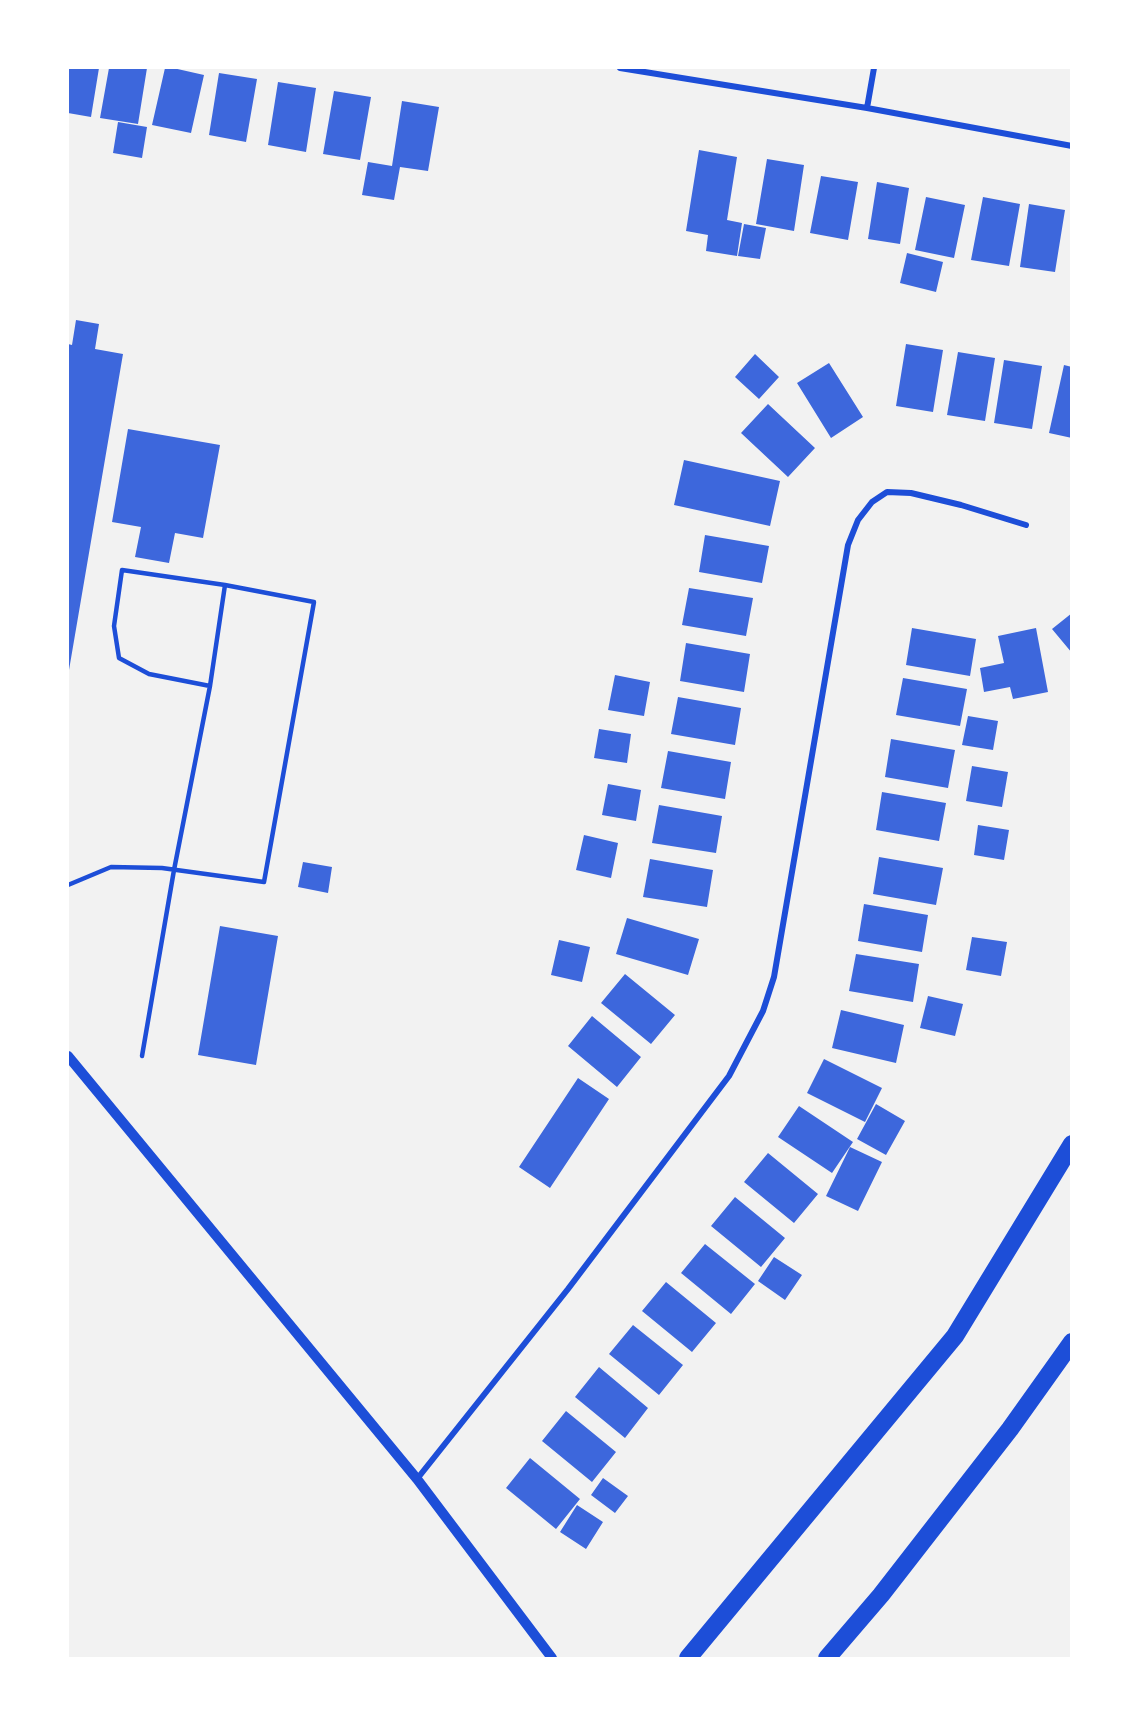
<!DOCTYPE html>
<html>
<head>
<meta charset="utf-8">
<style>
  body { margin:0 }
  #map { position:relative; width:1139px; height:1726px; overflow:hidden; background:#f2f2f2; font-family:"Alegreya Sans",sans-serif }
  canvas { display:block }
  .frame { position:absolute; inset:0; border:69px solid #fff; pointer-events:none }
</style>
</head>
<body>
<div id="map">
<canvas width="1139" height="1726"></canvas>
<div class="frame"></div>
</div>
<script>
const context = document.querySelector('canvas').getContext('2d');
context.lineJoin = 'round';
function paint(path, color) {
  context.fillStyle = color;
  context.fill(path, 'evenodd');
}
function toPath(rows) {
  const path = new Path2D();
  for (const r of rows) {
    path.moveTo(r[0], r[1]);
    for (let i = 2; i < r.length; i += 2) path.lineTo(r[i], r[i + 1]);
  }
  return path;
}
function stroke(path, color, width, dash) {
  context.strokeStyle = color;
  context.lineWidth = width;
  context.lineCap = dash ? 'butt' : 'round';
  context.setLineDash(dash || []);
  context.stroke(path);
}
paint(toPath([
  [68,68,99,68,91,117,68,113],
  [109,68,147,68,138,124,100,118],
  [165,68,173,68,204,75,191,133,152,125],
  [219,73,257,79,246,142,209,135],
  [278,82,316,88,306,152,268,145],
  [334,91,371,97,360,160,323,154],
  [402,101,439,107,428,171,400,167,394,200,362,195,368,162,392,166],
  [118,122,147,127,142,158,113,153],
  [699,150,737,157,727,220,742,223,737,256,706,251,708,235,686,231],
  [767,159,804,165,794,231,756,224],
  [821,176,858,182,848,240,810,233],
  [877,182,909,188,900,244,868,239],
  [926,197,965,205,954,258,915,250],
  [983,197,1020,204,1009,266,971,260],
  [1029,204,1065,210,1055,272,1020,267],
  [744,224,766,228,760,259,738,256],
  [907,253,943,262,936,292,900,283],
  [76,320,99,324,95,349,123,354,69,670,68,670,68,344,72,345],
  [906,344,943,350,933,412,896,406],
  [958,352,995,358,985,421,947,415],
  [755,354,779,377,759,399,735,377],
  [1004,360,1042,366,1032,429,994,423],
  [829,363,863,417,831,438,797,383],
  [1064,365,1072,367,1072,438,1049,433],
  [768,404,815,448,788,477,741,433],
  [128,429,220,445,203,538,175,533,169,563,135,557,141,527,112,522],
  [684,460,780,481,770,526,674,505],
  [705,535,769,546,762,583,699,572],
  [689,588,753,598,746,636,682,625],
  [1072,613,1072,653,1052,629],
  [912,628,976,639,970,676,906,665],
  [1036,628,1048,692,1013,699,1010,687,984,692,980,668,1004,663,998,636],
  [686,643,750,654,744,692,680,681],
  [615,675,650,682,644,716,608,710],
  [903,678,967,689,960,726,896,715],
  [678,697,741,708,735,745,671,734],
  [968,716,998,721,993,750,962,745],
  [599,729,631,734,627,763,594,758],
  [891,739,955,750,948,788,885,777],
  [668,751,731,762,725,799,661,788],
  [972,766,1008,772,1002,807,966,801],
  [608,784,641,790,636,821,602,815],
  [882,792,946,803,939,841,876,830],
  [659,805,722,816,716,853,652,843],
  [978,825,1009,830,1004,860,974,855],
  [584,835,618,843,611,878,576,870],
  [879,857,943,868,936,905,873,894],
  [650,859,713,870,707,907,643,897],
  [303,862,332,867,328,893,298,887],
  [864,904,928,915,922,952,858,941],
  [627,918,699,939,688,975,616,954],
  [220,926,278,936,256,1065,198,1055],
  [972,937,1007,942,1001,976,966,970],
  [559,940,590,947,582,982,551,975],
  [856,954,919,964,913,1002,849,991],
  [625,974,675,1015,651,1044,601,1003],
  [928,996,963,1004,955,1036,920,1028],
  [841,1010,904,1025,896,1063,832,1048],
  [592,1016,641,1057,617,1087,568,1046],
  [824,1059,882,1088,865,1122,807,1093],
  [578,1078,609,1099,550,1188,519,1167],
  [876,1104,905,1121,886,1155,857,1139],
  [799,1106,853,1142,832,1173,778,1137],
  [850,1147,882,1162,858,1211,826,1196],
  [768,1153,818,1194,794,1223,744,1182],
  [735,1197,785,1238,761,1267,711,1226],
  [705,1244,755,1284,731,1314,681,1273],
  [774,1257,802,1275,785,1300,758,1281],
  [666,1282,716,1323,692,1352,642,1311],
  [633,1325,683,1365,659,1395,609,1354],
  [599,1367,648,1408,625,1438,575,1397],
  [566,1411,616,1452,592,1482,542,1441],
  [530,1458,580,1499,556,1529,506,1488],
  [603,1478,628,1496,615,1513,591,1495],
  [577,1505,603,1522,586,1549,560,1532]
]), '#3d67dc');
stroke(toPath([
  [68,885,111,867,162,868,264,882,314,602,225,585,122,570,114,626,119,658,149,674,210,686],
  [142,1056,174,870,210,686,225,585]
]), '#1d4ed8', 4.5);
stroke(toPath([
  [620,68,867,108,1072,146],
  [867,108,874,68],
  [417,1479,568,1289,729,1076,763,1011,774,977,848,545,858,520,872,502,887,492,911,493,961,505,1026,525]
]), '#1d4ed8', 6);
stroke(toPath([
  [68,1056,417,1479,552,1658]
]), '#1d4ed8', 10);
stroke(toPath([
  [688,1658,955,1336,1072,1144],
  [827,1658,881,1595,1010,1429,1072,1342]
]), '#1d4ed8', 18);
</script>
</body>
</html>
